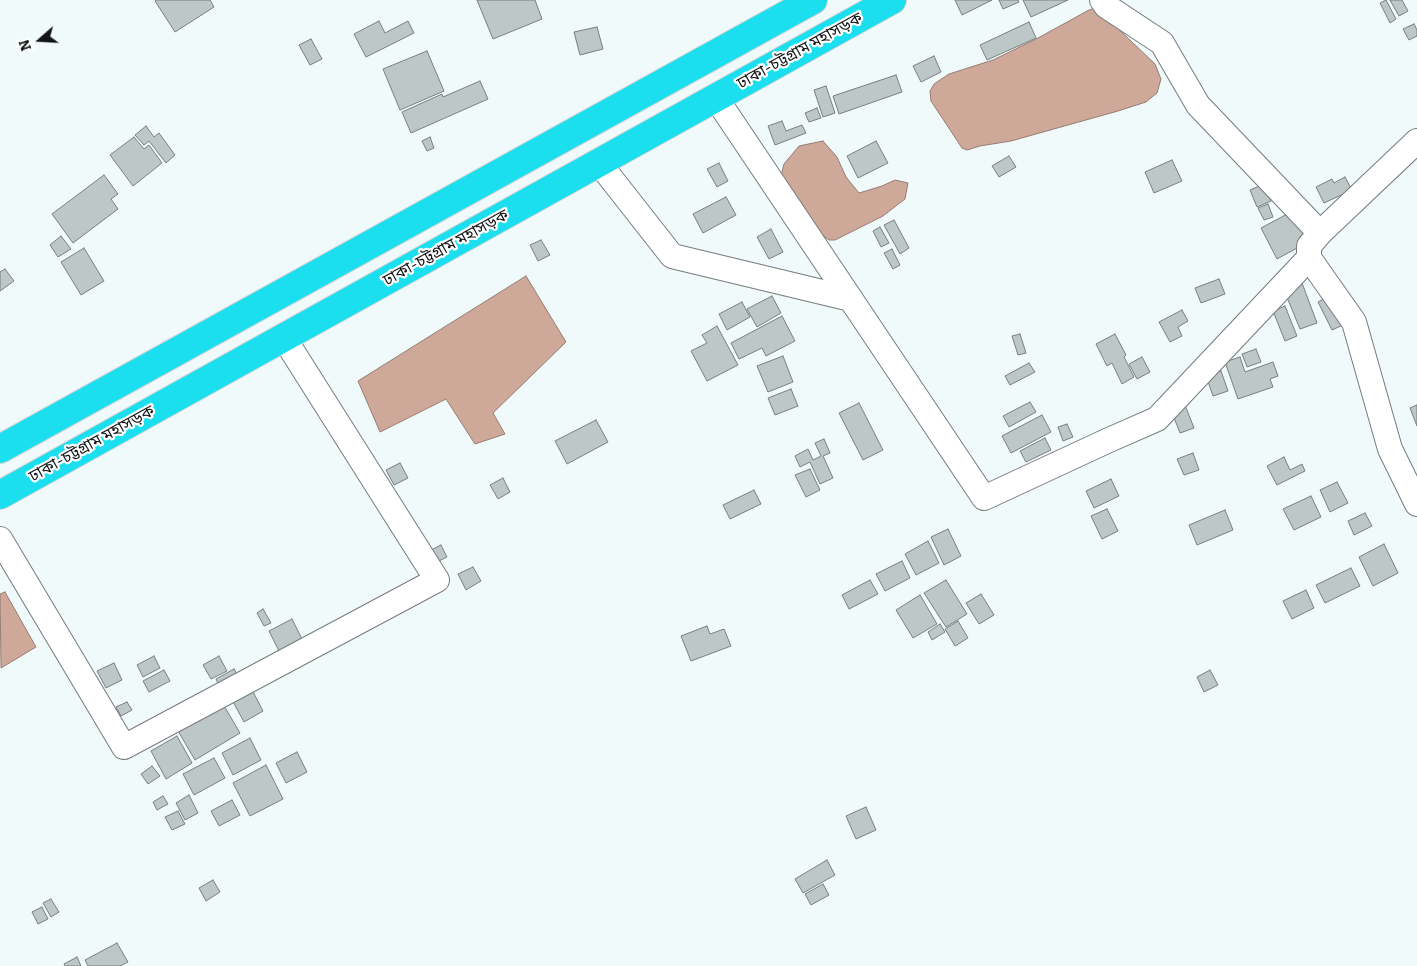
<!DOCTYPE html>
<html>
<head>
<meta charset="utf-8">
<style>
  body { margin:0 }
  #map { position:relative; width:1417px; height:966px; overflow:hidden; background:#f1fafb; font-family:Bitter,serif }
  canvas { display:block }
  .north { position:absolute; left:15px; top:15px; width:50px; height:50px; -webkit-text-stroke:4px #fff; paint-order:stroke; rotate:251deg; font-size:14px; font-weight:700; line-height:20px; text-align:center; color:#111415 }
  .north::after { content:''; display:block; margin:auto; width:18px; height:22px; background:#111415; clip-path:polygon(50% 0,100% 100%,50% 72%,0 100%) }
</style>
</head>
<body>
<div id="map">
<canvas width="1417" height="966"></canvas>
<div class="north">N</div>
</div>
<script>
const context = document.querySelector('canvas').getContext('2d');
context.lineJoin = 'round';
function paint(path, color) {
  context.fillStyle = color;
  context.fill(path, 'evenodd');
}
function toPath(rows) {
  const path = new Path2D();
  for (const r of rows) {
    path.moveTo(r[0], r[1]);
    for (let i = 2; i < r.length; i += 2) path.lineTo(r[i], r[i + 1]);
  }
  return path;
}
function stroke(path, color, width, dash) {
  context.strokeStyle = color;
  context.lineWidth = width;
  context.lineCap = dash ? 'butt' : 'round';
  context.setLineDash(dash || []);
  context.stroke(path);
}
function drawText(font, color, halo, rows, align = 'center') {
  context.font = font + ' Bitter,"Noto Sans Bengali",serif';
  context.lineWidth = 4.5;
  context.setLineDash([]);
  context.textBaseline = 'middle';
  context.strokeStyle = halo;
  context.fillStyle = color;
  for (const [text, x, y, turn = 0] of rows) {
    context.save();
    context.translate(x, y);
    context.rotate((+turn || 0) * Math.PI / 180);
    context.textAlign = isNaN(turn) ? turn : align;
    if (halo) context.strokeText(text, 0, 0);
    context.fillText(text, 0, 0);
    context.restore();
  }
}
const water = toPath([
  [1098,7,1107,18,1155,64,1161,79,1157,93,1146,102,1118,111,1011,141,980,146,967,150,962,148,931,101,930,91,934,84,949,74,993,60,1038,38,1089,10,1098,7],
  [823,141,837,157,846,177,859,193,882,186,895,180,908,183,905,199,883,216,835,240,829,240,821,234,781,176,784,164,799,146,823,141],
  [526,276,566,342,493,413,505,434,475,444,446,399,380,432,358,381,526,276],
  [5,592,36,647,1,668,0,594,5,592]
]);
paint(water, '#cea99a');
stroke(water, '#957c72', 1);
const building = toPath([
  [156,0,210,0,214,7,175,32,155,1,156,0],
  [477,0,535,0,542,19,493,39,477,0],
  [955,0,992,0,962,15,955,0],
  [999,0,1018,0,1019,2,1003,9,999,0],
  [1023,0,1068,0,1031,17,1023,0],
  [1386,0,1396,19,1390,23,1380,3,1386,0],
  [1390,0,1402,0,1408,11,1399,16,1390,0],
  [379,21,385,33,408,21,414,33,366,57,354,34,379,21],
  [1029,22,1036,38,987,60,980,45,1029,22],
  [1414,24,1417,30,1417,36,1409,40,1403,29,1414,24],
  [597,27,603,49,580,55,574,32,597,27],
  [311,39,322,59,310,65,299,45,311,39],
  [427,51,444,91,400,110,383,69,427,51],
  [934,56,941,72,921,82,913,66,934,56],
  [896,75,902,92,839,114,833,96,896,75],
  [480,81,488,99,411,133,402,112,442,94,443,97,480,81],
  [826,86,835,113,823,117,814,90,826,86],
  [817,108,821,118,809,122,805,113,817,108],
  [782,121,786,131,802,125,806,133,775,145,768,126,782,121],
  [146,126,154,137,159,133,175,155,166,163,149,141,144,145,135,135,146,126],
  [134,137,144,149,149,145,162,163,133,186,110,155,134,137],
  [430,137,434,148,427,151,422,141,430,137],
  [876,141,888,163,858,178,847,156,876,141],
  [1009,156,1016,167,999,177,992,166,1009,156],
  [1172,160,1182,181,1154,193,1145,172,1172,160],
  [719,163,728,181,717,187,707,169,719,163],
  [104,175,118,194,111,199,118,209,73,243,52,214,104,175],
  [1345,177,1352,190,1324,203,1316,187,1332,179,1334,183,1345,177],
  [1264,184,1271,201,1257,207,1250,190,1264,184],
  [726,197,736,215,703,233,693,214,726,197],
  [1268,204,1273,217,1264,220,1258,208,1268,204],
  [1293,211,1310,241,1277,259,1261,228,1293,211],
  [894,220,909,248,900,254,884,225,894,220],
  [880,227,889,243,881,247,873,231,880,227],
  [771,229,783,252,769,259,757,237,771,229],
  [61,236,71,249,58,257,50,245,61,236],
  [541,240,550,255,538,261,530,245,541,240],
  [84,248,104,281,81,295,61,262,84,248],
  [892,249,900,265,893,269,884,253,892,249],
  [5,269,14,281,0,291,0,272,5,269],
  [1219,279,1225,294,1201,303,1195,288,1219,279],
  [1302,283,1317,323,1300,329,1284,290,1302,283],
  [772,296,781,313,757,327,747,309,772,296],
  [1329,296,1343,325,1332,330,1318,302,1329,296],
  [742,302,750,317,727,330,719,314,742,302],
  [1285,306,1297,336,1285,341,1273,311,1285,306],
  [1182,310,1188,321,1178,327,1182,336,1170,342,1159,322,1182,310],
  [782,316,795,341,766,356,762,348,739,359,731,343,782,316],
  [717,326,738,365,707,381,691,351,707,343,702,335,717,326],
  [1020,334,1026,353,1018,355,1012,336,1020,334],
  [1115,334,1126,355,1124,357,1134,377,1122,384,1112,363,1107,366,1096,344,1115,334],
  [1256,349,1261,362,1247,367,1242,354,1256,349],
  [783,356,793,382,768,392,757,366,783,356],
  [1142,357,1150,372,1137,379,1129,364,1142,357],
  [1240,357,1245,372,1273,362,1278,376,1270,379,1273,387,1238,399,1225,362,1240,357],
  [1029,363,1035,372,1010,385,1005,376,1029,363],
  [1221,371,1228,391,1213,396,1206,376,1221,371],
  [791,389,798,406,775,415,768,398,791,389],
  [1030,402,1036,412,1009,427,1003,416,1030,402],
  [859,403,883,450,863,460,839,413,859,403],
  [1185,405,1194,428,1180,433,1171,410,1185,405],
  [1417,405,1417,426,1410,408,1417,405],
  [1042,415,1051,432,1011,453,1002,436,1042,415],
  [596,420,608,442,567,464,555,441,596,420],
  [1067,424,1073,437,1063,441,1058,427,1067,424],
  [1045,438,1051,450,1026,462,1020,451,1045,438],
  [824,439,830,453,823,456,833,478,820,484,810,462,800,467,795,456,808,449,813,460,821,456,815,443,824,439],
  [1193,453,1199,470,1184,475,1177,459,1193,453],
  [1284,457,1290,470,1302,464,1305,471,1277,485,1267,466,1284,457],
  [400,463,408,478,394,485,386,470,400,463],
  [810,469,820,490,806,497,795,475,810,469],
  [503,478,510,492,498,499,490,485,503,478],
  [1111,479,1119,496,1094,508,1086,491,1111,479],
  [1337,482,1348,503,1330,512,1320,490,1337,482],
  [754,490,761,504,730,519,723,505,754,490],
  [1311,496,1321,517,1294,530,1283,509,1311,496],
  [1107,509,1118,531,1102,539,1091,516,1107,509],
  [1225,510,1233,530,1197,545,1189,525,1225,510],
  [1365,513,1372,526,1354,535,1348,521,1365,513],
  [948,529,961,556,944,565,931,537,948,529],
  [928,541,939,563,916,575,905,554,928,541],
  [1384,544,1398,573,1373,586,1359,557,1384,544],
  [441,545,447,557,435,563,429,551,441,545],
  [902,561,910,578,885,591,876,574,902,561],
  [473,567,481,581,466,590,458,574,473,567],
  [1351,568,1360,586,1325,603,1316,585,1351,568],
  [870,580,878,594,849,609,842,595,870,580],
  [946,580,967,614,946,627,924,593,946,580],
  [1306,590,1314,608,1292,619,1283,601,1306,590],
  [981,594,994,615,979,624,966,603,981,594],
  [920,595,937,624,913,638,896,610,920,595],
  [263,609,271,623,264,626,257,613,263,609],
  [292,619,303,641,280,653,269,631,292,619],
  [958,621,968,638,955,646,945,629,958,621],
  [940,624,945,632,932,640,928,632,940,624],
  [707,626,710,634,724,629,731,646,691,661,681,636,707,626],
  [154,656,160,668,143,677,137,665,154,656],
  [219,656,227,671,211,679,203,665,219,656],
  [114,663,122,680,106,688,97,671,114,663],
  [234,669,240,679,221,689,216,679,234,669],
  [164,670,170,681,149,692,143,681,164,670],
  [1210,670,1218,685,1204,692,1197,677,1210,670],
  [250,686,263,711,244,722,230,696,250,686],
  [127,702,132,710,121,716,116,707,127,702],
  [223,704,240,733,195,760,178,731,223,704],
  [177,736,192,763,166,779,151,751,177,736],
  [250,738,261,760,233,775,222,753,250,738],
  [297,752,307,772,286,783,276,763,297,752],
  [214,758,225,778,194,795,183,774,214,758],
  [266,765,283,799,250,816,233,783,266,765],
  [152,766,160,776,148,784,141,774,152,766],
  [189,795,198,813,185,820,176,803,189,795],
  [163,796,168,804,157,810,153,802,163,796],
  [232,800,240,815,219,826,211,811,232,800],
  [866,807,876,830,856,839,846,816,866,807],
  [178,811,185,824,172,830,165,817,178,811],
  [827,860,835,875,803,893,795,879,827,860],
  [213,880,220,892,206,901,199,888,213,880],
  [823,884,829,895,811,905,805,894,823,884],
  [51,899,59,912,51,917,43,903,51,899],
  [42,907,48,919,38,924,32,912,42,907],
  [117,943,128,962,120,966,88,966,85,960,117,943],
  [77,957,81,966,65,966,64,964,77,957]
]);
paint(building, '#bec7c8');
stroke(building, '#777f80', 1);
const minor = toPath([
  [1102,0,1106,6,1162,43,1198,105,1320,233],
  [716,98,984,498,1109,440,1157,419,1309,258,1309,246,1320,233,1417,141],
  [599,163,672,256,851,299],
  [1309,258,1354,322,1390,449,1417,504],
  [0,539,124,747,437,580,284,338]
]);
const highway = toPath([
  [0,449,813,0],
  [0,495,892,0]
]);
stroke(minor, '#747c7c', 26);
stroke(highway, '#d4d5d5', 30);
stroke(minor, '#fff', 24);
stroke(highway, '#1bdfee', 28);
drawText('16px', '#111415', '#fff', [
  ["ঢাকা-চট্টগ্রাম মহাসড়ক",800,51,-29],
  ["ঢাকা-চট্টগ্রাম মহাসড়ক",446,248,-29],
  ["ঢাকা-চট্টগ্রাম মহাসড়ক",92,444,-29]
]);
</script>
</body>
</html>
